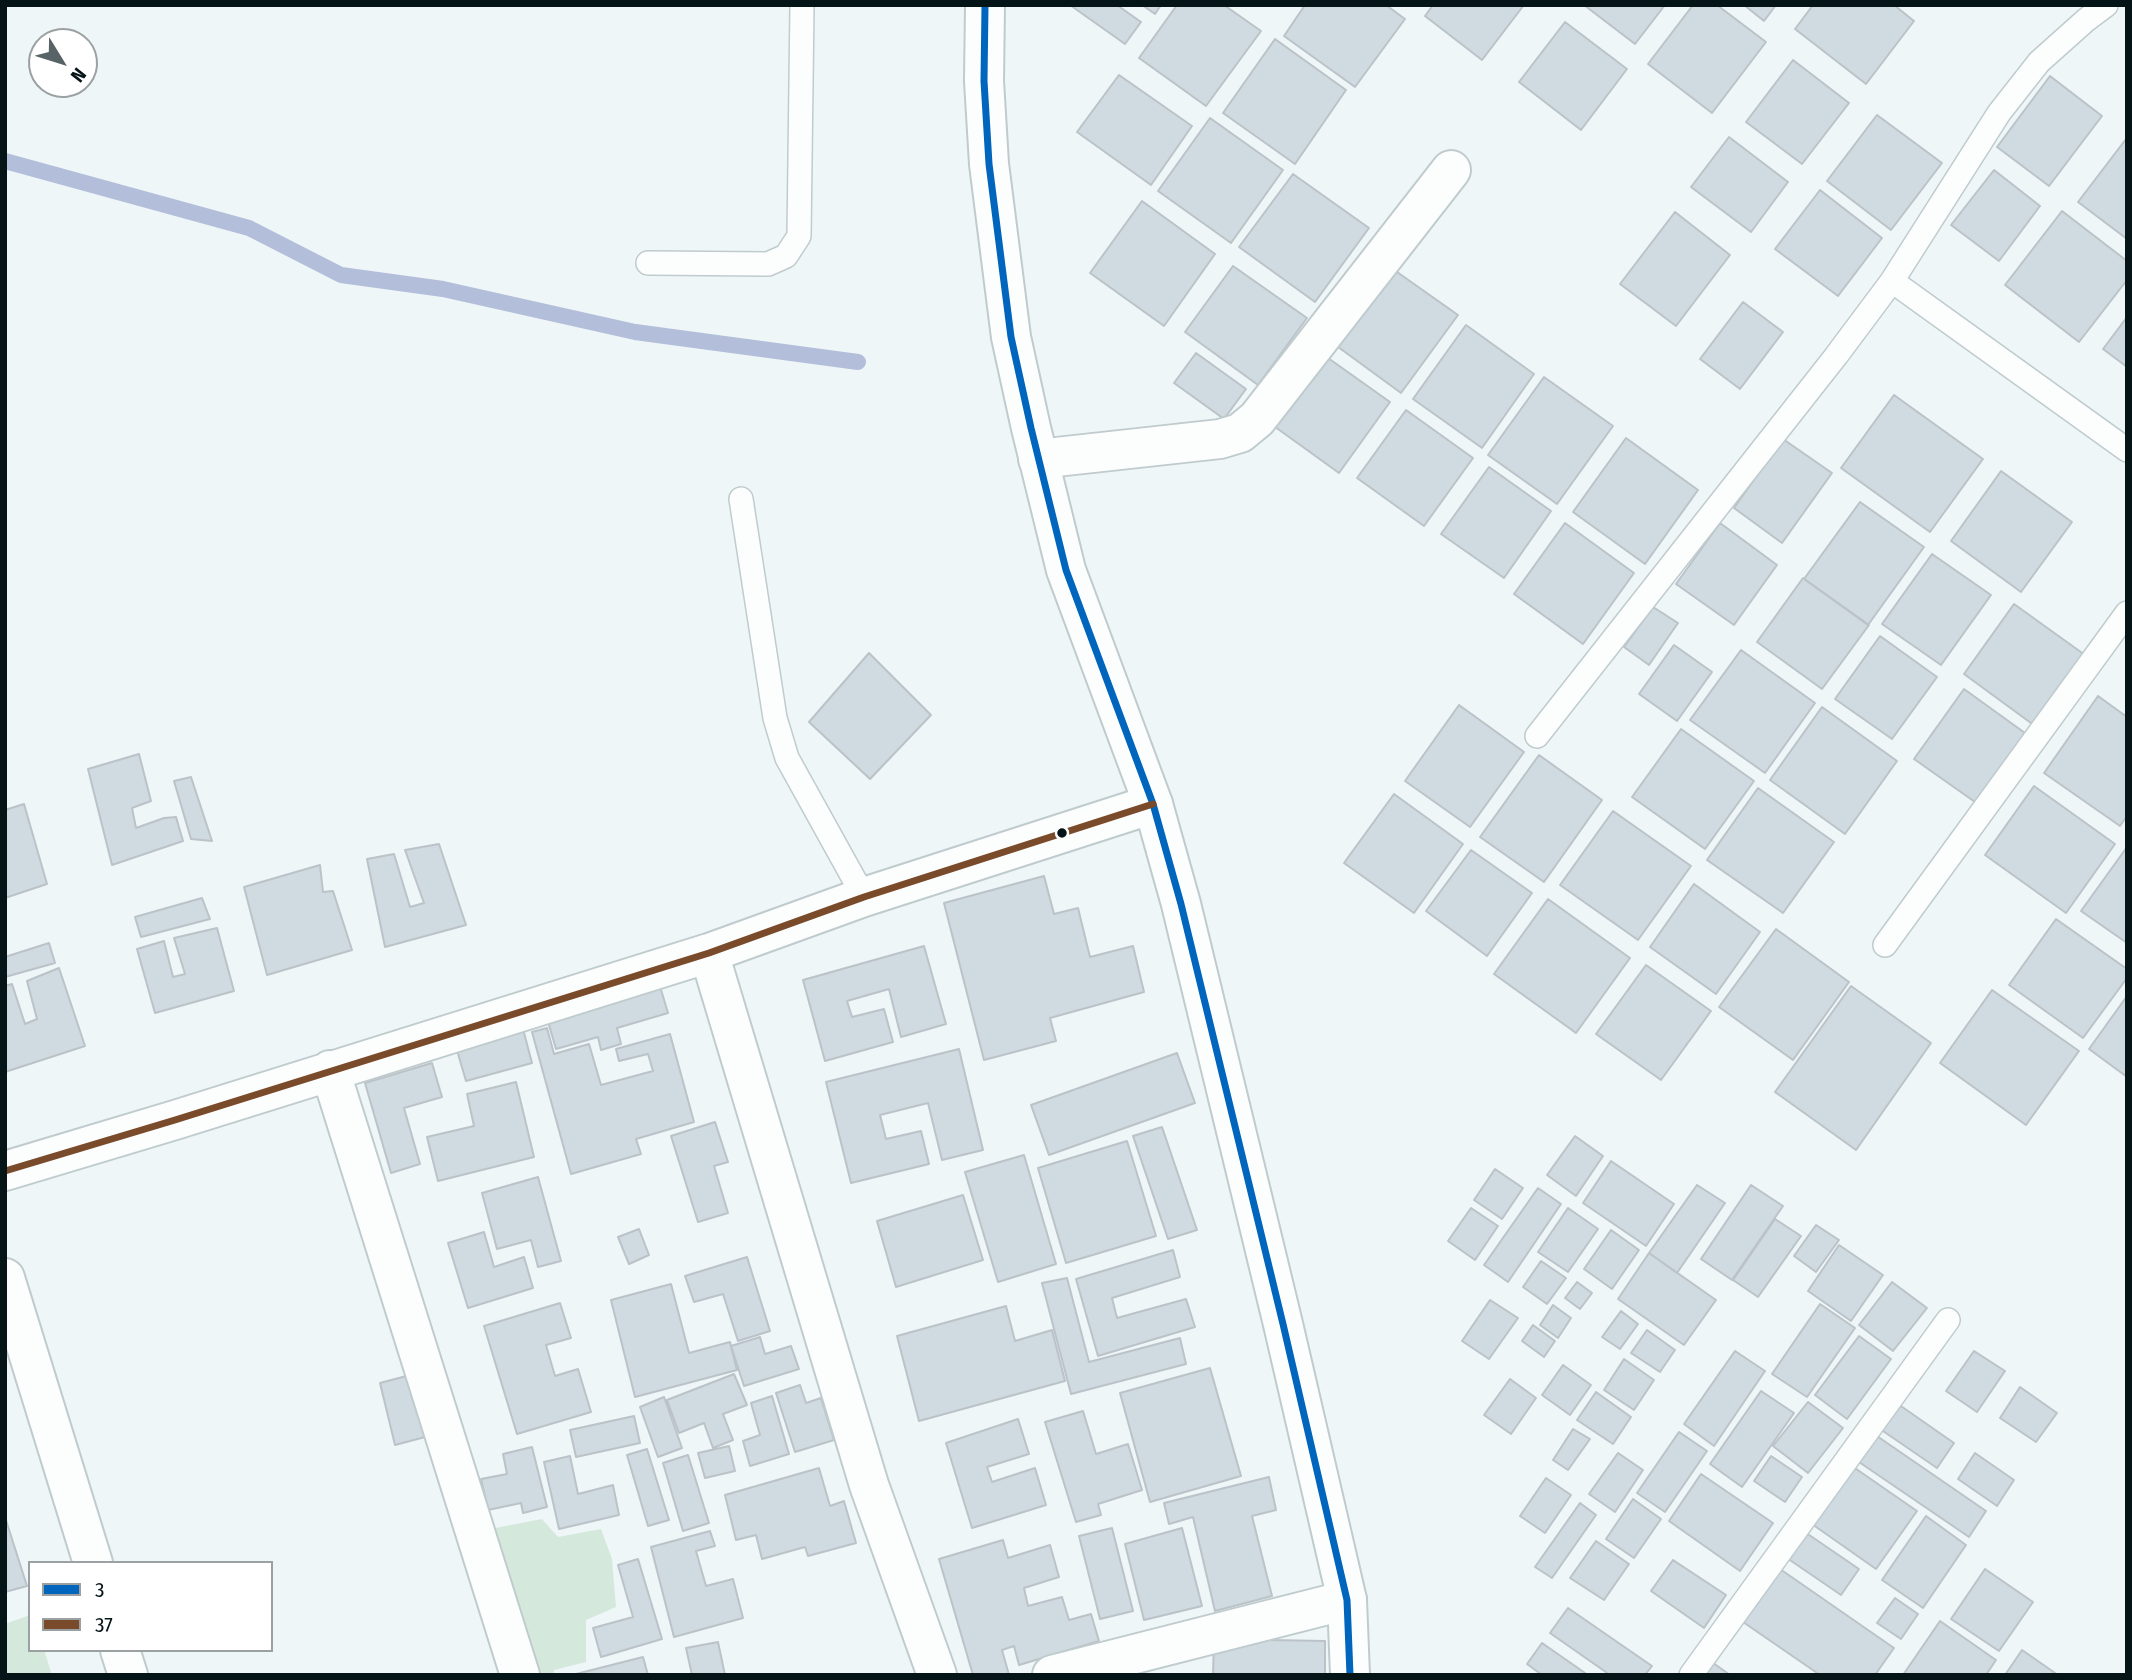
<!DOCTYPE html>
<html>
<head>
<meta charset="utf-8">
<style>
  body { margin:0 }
  #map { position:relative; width:2132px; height:1680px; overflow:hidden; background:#eef6f8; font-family:"Fira Sans Condensed",sans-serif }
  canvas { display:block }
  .frame { position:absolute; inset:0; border:7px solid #051417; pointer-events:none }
  .legend { position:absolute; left:28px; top:1561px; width:245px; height:91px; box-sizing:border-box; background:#fff; border:2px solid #9ba1a2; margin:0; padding:9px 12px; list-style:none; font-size:21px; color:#051417 }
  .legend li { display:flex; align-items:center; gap:14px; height:35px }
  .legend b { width:35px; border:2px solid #9ba1a2 }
  .north { position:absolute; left:28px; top:28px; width:70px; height:70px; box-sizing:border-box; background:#fff; border:2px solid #9ba1a2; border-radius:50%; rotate:128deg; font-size:19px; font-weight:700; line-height:28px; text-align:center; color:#051417 }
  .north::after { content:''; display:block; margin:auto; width:24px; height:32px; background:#576366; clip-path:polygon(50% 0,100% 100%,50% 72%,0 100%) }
</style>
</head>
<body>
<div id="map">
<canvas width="2132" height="1680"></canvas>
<div class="frame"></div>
<ul class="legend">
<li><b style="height:9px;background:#0065bd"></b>3</li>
<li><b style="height:9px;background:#7a4b2a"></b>37</li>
</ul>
<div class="north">N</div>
</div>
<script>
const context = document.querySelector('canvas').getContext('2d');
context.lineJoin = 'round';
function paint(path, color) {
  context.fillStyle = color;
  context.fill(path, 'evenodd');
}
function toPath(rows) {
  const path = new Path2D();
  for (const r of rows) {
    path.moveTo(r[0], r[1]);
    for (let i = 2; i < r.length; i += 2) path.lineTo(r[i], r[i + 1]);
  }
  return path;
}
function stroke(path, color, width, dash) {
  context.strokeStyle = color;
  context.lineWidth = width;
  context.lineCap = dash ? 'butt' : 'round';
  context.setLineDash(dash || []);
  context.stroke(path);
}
paint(toPath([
  [542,1519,558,1537,601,1529,612,1559,616,1607,586,1620,586,1662,554,1670,553,1675,520,1675,480,1531],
  [30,1615,30,1650,44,1650,52,1675,5,1675,5,1624]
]), '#d4e9db');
stroke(toPath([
  [5,161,249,228,341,275,443,289,635,332,858,362]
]), '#b3beda', 16);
const building = toPath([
  [1070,5,1117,5,1141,22,1125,44,1070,5],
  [1142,5,1161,5,1155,14,1142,5],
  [1177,5,1224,5,1261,31,1206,106,1139,58,1177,5],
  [1305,5,1386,5,1405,19,1355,87,1284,36,1305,5],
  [1433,5,1524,5,1482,60,1425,16,1433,5],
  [1584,5,1665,5,1635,44,1584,5],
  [1693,5,1717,5,1766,42,1712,113,1648,64,1693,5],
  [1744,5,1776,5,1764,21,1744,5],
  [1813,5,1894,5,1914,21,1866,84,1795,29,1813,5],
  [1565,22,1627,69,1581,130,1519,82,1565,22],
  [1275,39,1346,90,1295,164,1223,113,1275,39],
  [1793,60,1849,103,1802,164,1746,122,1793,60],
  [1119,75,1192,126,1151,185,1077,132,1119,75],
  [2050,76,2102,116,2049,186,1997,147,2050,76],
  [1877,115,1942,163,1891,230,1827,181,1877,115],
  [1210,118,1283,170,1231,243,1158,191,1210,118],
  [1729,137,1788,182,1751,232,1691,187,1729,137],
  [2126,139,2127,140,2127,239,2078,202,2126,139],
  [1994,170,2040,206,1999,261,1951,225,1994,170],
  [1293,174,1369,228,1315,302,1239,247,1293,174],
  [1820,190,1882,238,1838,296,1775,249,1820,190],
  [1142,201,1215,254,1164,326,1090,273,1142,201],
  [2062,211,2127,261,2127,280,2079,342,2005,285,2062,211],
  [1675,212,1730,255,1676,326,1620,284,1675,212],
  [1233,266,1307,318,1258,385,1185,332,1233,266],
  [1390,267,1458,315,1401,393,1334,344,1390,267],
  [1743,302,1783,332,1740,389,1700,359,1743,302],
  [2127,317,2127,367,2103,349,2127,317],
  [1466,325,1534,374,1482,448,1413,399,1466,325],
  [1196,353,1246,389,1224,419,1174,383,1196,353],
  [1321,353,1390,402,1339,473,1271,424,1321,353],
  [1544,377,1613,426,1557,504,1488,455,1544,377],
  [1894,395,1983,459,1930,532,1841,468,1894,395],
  [1406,410,1473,458,1424,526,1357,478,1406,410],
  [1626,438,1698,490,1645,564,1573,512,1626,438],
  [1783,439,1832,473,1782,543,1734,508,1783,439],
  [1489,467,1551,511,1504,578,1441,534,1489,467],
  [2001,471,2072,522,2021,592,1951,541,2001,471],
  [1860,502,1924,547,1868,625,1804,579,1860,502],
  [1565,523,1634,573,1583,644,1514,594,1565,523],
  [1720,523,1777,565,1734,625,1676,584,1720,523],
  [1932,554,1991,595,1941,665,1882,624,1932,554],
  [1803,578,1869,625,1822,689,1757,642,1803,578],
  [2014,604,2085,655,2035,726,1964,674,2014,604],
  [1653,607,1678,623,1649,665,1624,647,1653,607],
  [1880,636,1937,677,1892,739,1835,699,1880,636],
  [1674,645,1712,672,1677,721,1639,694,1674,645],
  [1741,650,1815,703,1765,773,1690,720,1741,650],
  [869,653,931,715,870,779,809,722,869,653],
  [1964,689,2025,733,1975,802,1914,759,1964,689],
  [2098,696,2127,717,2127,816,2120,826,2044,773,2098,696],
  [1459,705,1524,752,1470,827,1405,781,1459,705],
  [1822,707,1897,761,1845,834,1770,780,1822,707],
  [1681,729,1754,781,1705,849,1632,797,1681,729],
  [139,754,151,801,132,808,136,828,164,818,176,817,183,841,112,865,88,769,139,754],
  [1539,755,1602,800,1544,882,1480,837,1539,755],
  [191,777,212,841,191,839,174,781,191,777],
  [2034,786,2115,844,2066,913,1985,855,2034,786],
  [1758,788,1834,842,1783,913,1707,860,1758,788],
  [1394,794,1463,844,1414,913,1344,863,1394,794],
  [24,804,47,884,5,898,5,810,24,804],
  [1613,811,1691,866,1638,940,1560,885,1613,811],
  [439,844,466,925,385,947,367,859,394,854,410,907,424,903,405,850,439,844],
  [2127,847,2127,943,2081,911,2127,847],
  [1471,850,1532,893,1487,956,1426,911,1471,850],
  [320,865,323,892,333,891,352,950,267,975,244,887,320,865],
  [1044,876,1054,914,1078,908,1090,957,1133,946,1144,992,1050,1018,1056,1041,984,1060,944,903,1044,876],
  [1694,884,1760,932,1716,994,1650,947,1694,884],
  [202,898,210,919,141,937,135,917,202,898],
  [1548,899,1630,958,1576,1033,1494,974,1548,899],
  [2056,919,2127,969,2127,978,2083,1038,2009,985,2056,919],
  [217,928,234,991,155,1013,137,949,164,941,173,977,185,974,174,938,217,928],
  [1776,929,1849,982,1793,1060,1719,1007,1776,929],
  [49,943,55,963,5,977,5,957,49,943],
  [924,946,946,1024,901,1037,889,989,847,1001,852,1017,884,1009,893,1042,825,1061,803,980,924,946],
  [1646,965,1711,1011,1661,1080,1596,1034,1646,965],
  [59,968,85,1046,5,1072,5,986,12,984,25,1024,37,1019,27,981,59,968],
  [659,983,668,1013,617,1028,621,1044,601,1050,598,1037,556,1049,544,1008,659,983],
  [1851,986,1931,1043,1856,1150,1775,1092,1851,986],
  [1992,990,2079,1051,2026,1125,1940,1063,1992,990],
  [2127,996,2127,1077,2089,1049,2127,996],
  [547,1028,554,1054,589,1044,601,1085,653,1071,648,1054,619,1061,616,1049,670,1034,694,1122,636,1139,641,1154,571,1174,532,1032,547,1028],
  [523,1029,532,1063,466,1081,456,1047,523,1029],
  [959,1049,983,1150,942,1160,928,1103,880,1115,886,1139,921,1131,929,1164,851,1183,826,1082,959,1049],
  [1177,1053,1195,1103,1049,1155,1031,1105,1177,1053],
  [432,1063,442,1097,404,1108,420,1164,391,1173,365,1083,432,1063],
  [516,1082,534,1157,438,1181,427,1137,474,1126,467,1094,516,1082],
  [715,1122,728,1162,714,1166,728,1213,698,1222,671,1136,715,1122],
  [1162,1127,1197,1230,1168,1239,1133,1136,1162,1127],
  [1575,1136,1603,1156,1576,1196,1547,1175,1575,1136],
  [1127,1141,1156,1236,1066,1263,1038,1168,1127,1141],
  [1024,1155,1056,1264,998,1282,965,1172,1024,1155],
  [1611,1161,1674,1204,1646,1246,1583,1203,1611,1161],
  [1495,1169,1523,1188,1502,1219,1474,1200,1495,1169],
  [538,1177,561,1261,538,1267,531,1240,497,1249,482,1193,538,1177],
  [1697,1185,1725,1203,1677,1273,1649,1253,1697,1185],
  [1751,1185,1783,1206,1732,1280,1701,1259,1751,1185],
  [1538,1188,1561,1204,1508,1282,1484,1265,1538,1188],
  [963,1195,983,1260,896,1287,877,1221,963,1195],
  [1471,1208,1498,1226,1475,1260,1448,1241,1471,1208],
  [1568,1208,1598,1229,1568,1272,1538,1252,1568,1208],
  [1775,1219,1801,1236,1758,1297,1733,1280,1775,1219],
  [1816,1225,1839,1240,1816,1272,1794,1256,1816,1225],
  [639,1229,649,1255,629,1264,618,1237,639,1229],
  [1611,1230,1639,1250,1612,1289,1584,1269,1611,1230],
  [484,1232,494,1267,524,1257,533,1288,468,1308,448,1243,484,1232],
  [1839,1245,1883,1275,1851,1321,1808,1291,1839,1245],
  [1173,1250,1180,1277,1112,1298,1117,1318,1186,1299,1195,1327,1098,1356,1076,1279,1173,1250],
  [1649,1253,1716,1300,1684,1345,1618,1299,1649,1253],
  [747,1257,770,1331,738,1341,723,1294,694,1302,685,1276,747,1257],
  [1541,1261,1566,1278,1547,1304,1523,1287,1541,1261],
  [1067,1278,1089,1362,1180,1338,1186,1364,1071,1394,1042,1283,1067,1278],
  [1577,1282,1592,1293,1580,1309,1565,1298,1577,1282],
  [1892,1282,1927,1308,1893,1351,1859,1325,1892,1282],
  [671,1284,689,1353,730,1342,737,1370,635,1397,611,1300,671,1284],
  [1490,1300,1518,1318,1489,1359,1462,1341,1490,1300],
  [560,1303,571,1338,546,1345,555,1376,578,1369,591,1412,517,1434,484,1326,560,1303],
  [1820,1304,1855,1328,1807,1397,1772,1374,1820,1304],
  [1553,1305,1571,1318,1558,1338,1540,1325,1553,1305],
  [1006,1306,1015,1341,1052,1330,1065,1381,919,1421,897,1336,1006,1306],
  [1621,1311,1638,1324,1620,1349,1602,1337,1621,1311],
  [1533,1325,1555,1341,1544,1357,1522,1341,1533,1325],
  [1647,1330,1675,1350,1660,1372,1631,1353,1647,1330],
  [1859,1336,1891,1359,1847,1419,1815,1395,1859,1336],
  [760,1337,765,1354,791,1346,799,1369,744,1386,731,1346,760,1337],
  [1735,1351,1765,1371,1714,1446,1684,1424,1735,1351],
  [1974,1351,2005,1371,1977,1412,1946,1391,1974,1351],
  [1624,1359,1654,1380,1634,1410,1604,1390,1624,1359],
  [1563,1365,1591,1385,1570,1415,1542,1395,1563,1365],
  [1210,1368,1241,1476,1150,1502,1120,1393,1210,1368],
  [414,1374,429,1436,395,1445,380,1383,414,1374],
  [734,1374,747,1405,723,1414,733,1440,713,1448,704,1423,679,1433,667,1400,734,1374],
  [1510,1379,1536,1398,1511,1434,1484,1415,1510,1379],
  [800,1385,806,1403,821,1398,834,1440,795,1452,776,1393,800,1385],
  [2020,1387,2057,1413,2036,1442,2000,1418,2020,1387],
  [1761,1391,1794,1413,1742,1487,1710,1464,1761,1391],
  [1596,1392,1631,1417,1613,1444,1577,1420,1596,1392],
  [772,1396,789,1454,750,1466,743,1441,760,1435,751,1403,772,1396],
  [664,1397,682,1448,658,1457,640,1407,664,1397],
  [1808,1402,1843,1428,1808,1473,1773,1446,1808,1402],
  [1898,1404,1954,1443,1937,1468,1880,1429,1898,1404],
  [1083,1411,1096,1454,1128,1444,1142,1490,1098,1504,1101,1515,1076,1522,1045,1422,1083,1411],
  [634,1416,640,1443,576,1457,570,1430,634,1416],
  [1018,1419,1029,1454,987,1467,992,1482,1035,1468,1046,1505,972,1528,946,1443,1018,1419],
  [1573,1429,1590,1439,1568,1470,1553,1460,1573,1429],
  [1679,1432,1707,1451,1665,1512,1637,1493,1679,1432],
  [1874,1434,1986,1511,1969,1537,1856,1460,1874,1434],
  [729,1446,735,1471,705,1478,698,1453,729,1446],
  [532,1447,547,1507,523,1513,521,1503,488,1510,481,1479,507,1474,503,1454,532,1447],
  [647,1449,669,1520,648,1526,627,1455,647,1449],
  [1618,1453,1643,1470,1615,1512,1589,1494,1618,1453],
  [1975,1453,2014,1480,1997,1506,1958,1479,1975,1453],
  [688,1455,709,1523,683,1531,663,1463,688,1455],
  [570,1456,578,1494,613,1485,619,1515,559,1529,544,1462,570,1456],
  [1771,1456,1802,1477,1785,1502,1754,1481,1771,1456],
  [1849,1464,1917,1511,1876,1569,1809,1522,1849,1464],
  [819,1468,830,1506,844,1501,856,1543,808,1556,805,1547,762,1559,756,1535,736,1540,725,1495,819,1468],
  [1701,1474,1773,1523,1740,1571,1669,1521,1701,1474],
  [1269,1477,1276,1510,1252,1516,1272,1596,1215,1611,1193,1517,1169,1524,1164,1503,1269,1477],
  [1546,1478,1571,1495,1545,1533,1520,1516,1546,1478],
  [1633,1499,1661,1519,1634,1558,1606,1539,1633,1499],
  [1580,1503,1596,1515,1552,1578,1535,1567,1580,1503],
  [1926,1516,1966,1545,1923,1608,1882,1580,1926,1516],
  [5,1517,27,1586,5,1592,5,1517],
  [1112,1528,1133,1611,1100,1619,1079,1536,1112,1528],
  [1182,1528,1202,1606,1144,1620,1125,1544,1182,1528],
  [1799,1528,1859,1569,1841,1595,1781,1554,1799,1528],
  [710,1531,715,1546,696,1551,706,1586,733,1579,743,1618,674,1637,651,1547,710,1531],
  [1003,1540,1008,1558,1050,1545,1059,1577,1024,1588,1028,1606,1062,1597,1069,1620,1091,1614,1099,1641,1019,1665,1014,1646,1002,1650,1009,1675,973,1675,939,1559,1003,1540],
  [1596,1541,1629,1564,1604,1600,1570,1578,1596,1541],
  [638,1559,662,1639,601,1657,593,1628,633,1617,618,1565,638,1559],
  [1673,1560,1726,1595,1704,1628,1651,1591,1673,1560],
  [1780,1569,1894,1648,1875,1675,1820,1675,1743,1622,1780,1569],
  [1985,1569,2033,1602,1999,1651,1951,1619,1985,1569],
  [1895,1598,1918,1614,1901,1639,1877,1623,1895,1598],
  [1568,1608,1652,1666,1645,1675,1610,1675,1550,1633,1568,1608],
  [1940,1621,1996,1660,1986,1675,1903,1675,1940,1621],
  [1214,1639,1325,1641,1325,1675,1213,1675,1214,1639],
  [718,1642,725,1675,692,1675,686,1648,718,1642],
  [1542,1643,1588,1675,1542,1675,1527,1664,1542,1643],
  [2022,1650,2058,1675,2005,1675,2022,1650],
  [643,1657,648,1675,572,1675,643,1657],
  [1709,1660,1730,1675,1699,1675,1709,1660]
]);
paint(building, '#cfdae1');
stroke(building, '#bbc3c8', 2);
const lane = toPath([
  [648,263,768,264,786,256,799,236,802,5],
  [1892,281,2127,450],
  [741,499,775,718,787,758,864,897],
  [1537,736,1836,356,1892,281,1999,113,2039,62,2086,20,2106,5],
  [1885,945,2127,613],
  [1691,1675,1948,1320]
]);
const street = toPath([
  [1038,459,1220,439,1240,433,1257,419,1451,170],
  [709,953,869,1485,937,1675],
  [330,1070,520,1675],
  [5,1171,175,1120,709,953,864,897,1153,804],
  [5,1278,93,1563],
  [120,1650,128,1675],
  [1052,1675,1347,1600]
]);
const secondary = toPath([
  [985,5,984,81,989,164,1011,337,1031,428,1066,570,1153,804,1181,904,1283,1324,1347,1600,1350,1675]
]);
stroke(lane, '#c0cbce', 26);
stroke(street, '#c0cbce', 42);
stroke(secondary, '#c0cbce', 42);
stroke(lane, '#fcfefe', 23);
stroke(street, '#fcfefe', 38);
stroke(secondary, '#fcfefe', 38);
stroke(toPath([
  [985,5,984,81,989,164,1011,337,1031,428,1066,570,1153,804,1181,904,1283,1324,1347,1600,1350,1675]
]), '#0065bd', 7);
stroke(toPath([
  [5,1171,175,1120,709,953,864,897,1153,804]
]), '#7a4b2a', 7);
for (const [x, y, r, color] of [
  [1062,833,6,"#051417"]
]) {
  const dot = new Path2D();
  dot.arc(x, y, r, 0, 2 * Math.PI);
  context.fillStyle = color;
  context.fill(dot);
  stroke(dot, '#fff', 2.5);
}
</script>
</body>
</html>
